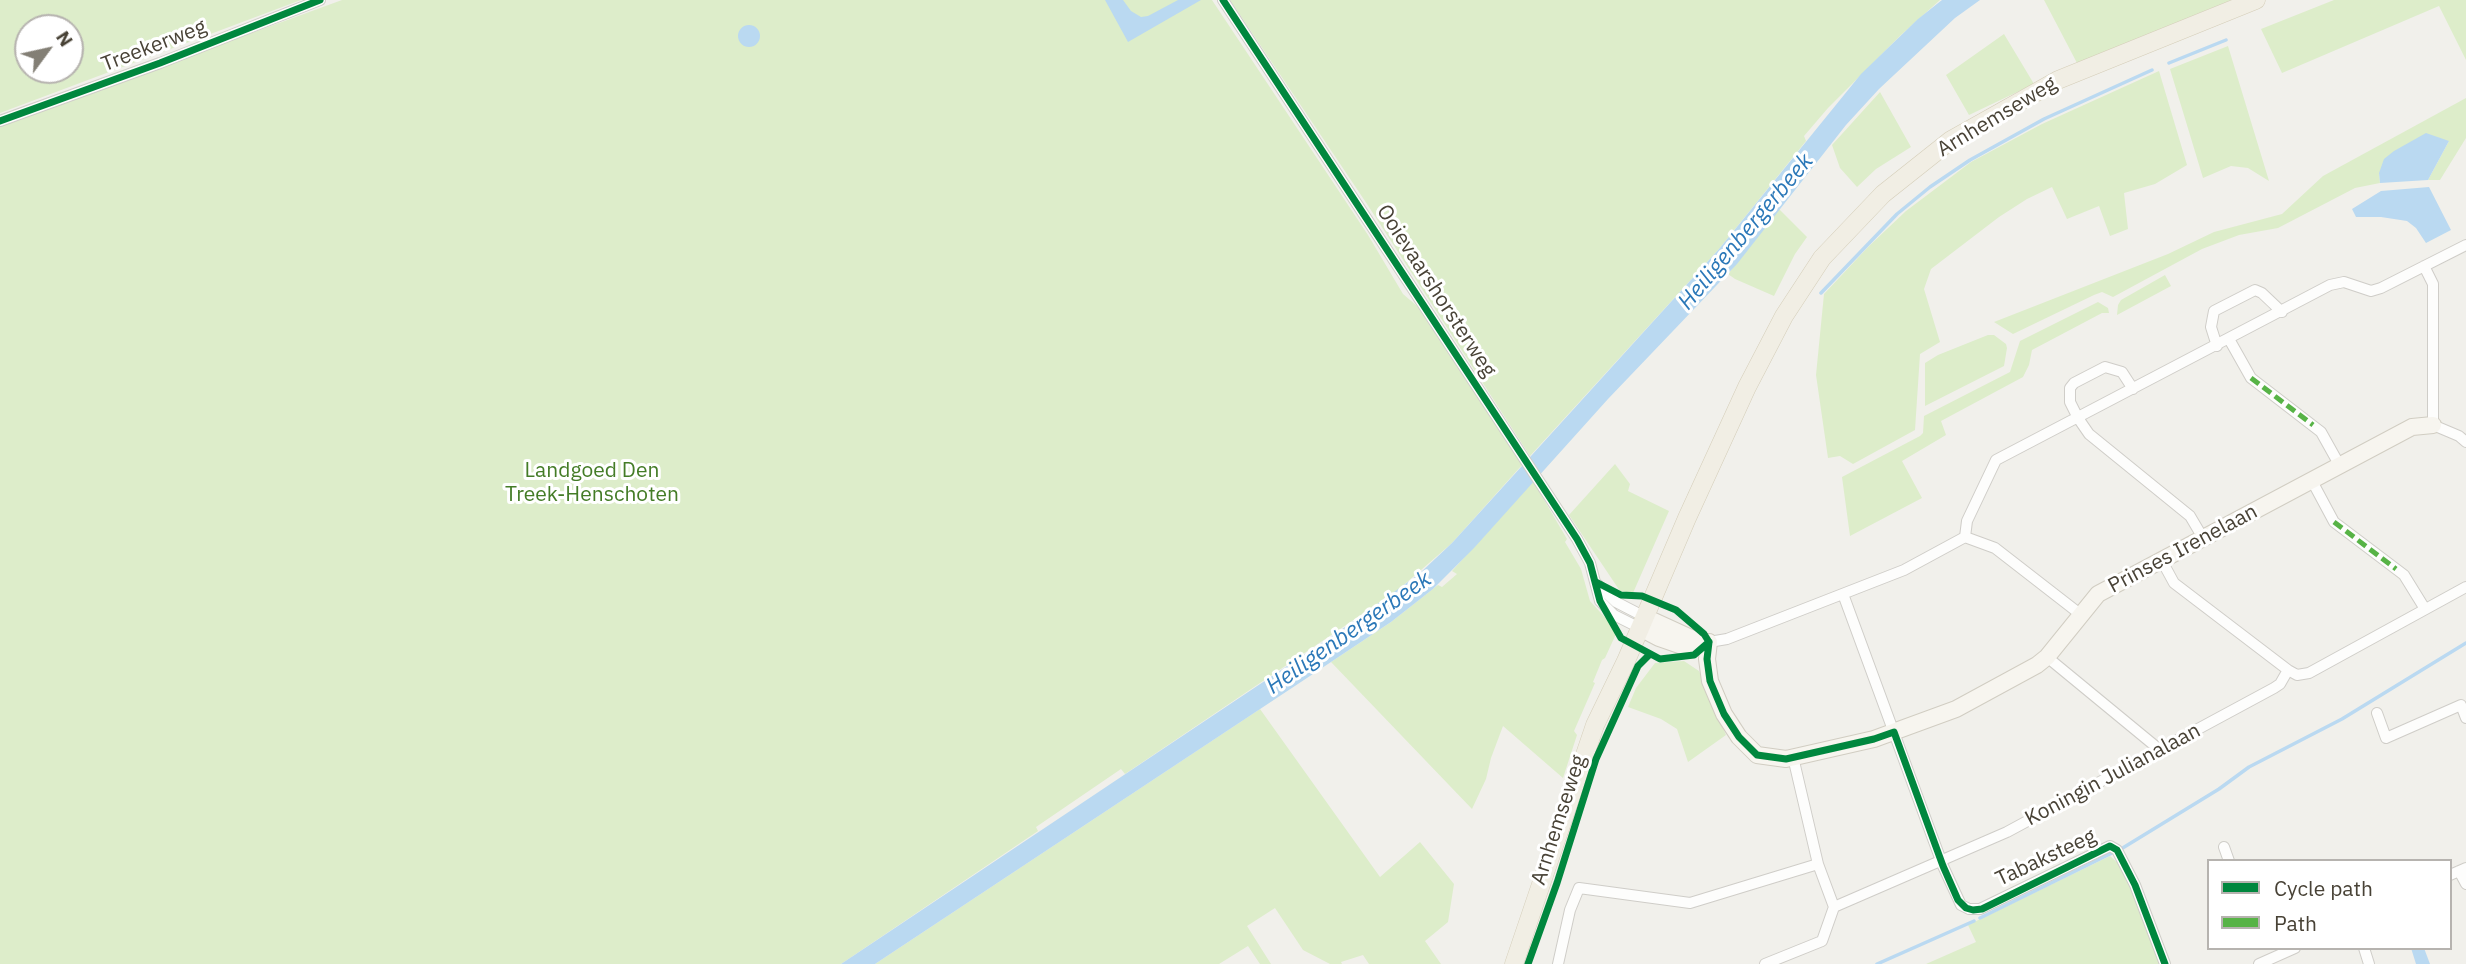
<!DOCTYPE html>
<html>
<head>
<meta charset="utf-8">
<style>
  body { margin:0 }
  #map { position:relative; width:2466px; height:964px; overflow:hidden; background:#f1f0eb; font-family:"IBM Plex Sans",sans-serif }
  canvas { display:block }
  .legend { position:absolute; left:2207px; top:859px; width:245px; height:91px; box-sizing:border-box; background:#fff; border:2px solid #b6b3af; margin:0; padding:9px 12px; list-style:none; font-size:21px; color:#484236 }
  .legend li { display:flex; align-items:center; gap:14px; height:35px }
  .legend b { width:35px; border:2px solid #b6b3af }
  .north { position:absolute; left:14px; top:14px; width:70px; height:70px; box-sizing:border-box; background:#fff; border:2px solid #b6b3af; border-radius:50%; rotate:57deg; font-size:19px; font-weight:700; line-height:28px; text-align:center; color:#484236 }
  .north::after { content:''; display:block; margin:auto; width:24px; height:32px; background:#837f75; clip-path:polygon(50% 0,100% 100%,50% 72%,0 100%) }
</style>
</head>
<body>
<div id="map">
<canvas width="2466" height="964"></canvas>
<ul class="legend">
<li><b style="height:9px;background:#00873e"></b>Cycle path</li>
<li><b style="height:9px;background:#57b346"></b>Path</li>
</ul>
<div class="north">N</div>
</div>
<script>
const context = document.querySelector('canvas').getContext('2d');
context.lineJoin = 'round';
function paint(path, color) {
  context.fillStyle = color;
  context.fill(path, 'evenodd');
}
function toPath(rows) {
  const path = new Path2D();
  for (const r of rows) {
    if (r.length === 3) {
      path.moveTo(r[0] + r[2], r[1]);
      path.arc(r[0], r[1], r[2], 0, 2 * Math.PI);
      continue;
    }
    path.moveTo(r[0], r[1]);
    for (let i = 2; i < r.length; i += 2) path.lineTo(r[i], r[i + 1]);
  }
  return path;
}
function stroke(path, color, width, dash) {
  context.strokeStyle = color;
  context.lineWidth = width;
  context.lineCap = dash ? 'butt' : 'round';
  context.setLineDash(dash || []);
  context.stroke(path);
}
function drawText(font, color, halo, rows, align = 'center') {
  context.font = font + ' "IBM Plex Sans",sans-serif';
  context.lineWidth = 6;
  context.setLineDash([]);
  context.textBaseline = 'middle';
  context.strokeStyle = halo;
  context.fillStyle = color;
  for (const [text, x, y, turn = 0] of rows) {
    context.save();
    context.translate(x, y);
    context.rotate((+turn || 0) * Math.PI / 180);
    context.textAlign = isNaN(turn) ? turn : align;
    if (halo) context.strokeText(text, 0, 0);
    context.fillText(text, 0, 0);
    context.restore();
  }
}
paint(toPath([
  [0,0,301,0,0,113],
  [70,28,70,70,28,70,28,28],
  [342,0,1212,0,1368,235,1403,294,1417,306,1522,465,1452,543,1398,590,1125,774,1121,769,1036,827,1038,831,841,964,0,964,0,125],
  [1230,0,1940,0,1901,35,1828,108,1804,136,1806,141,1719,249,1530,456,1367,204],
  [2044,0,2232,0,2077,63],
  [2334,0,2466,0,2466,60,2439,6,2282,73,2261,29],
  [2004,34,2034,84,1969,115,1946,75],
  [2228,46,2269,181,2248,168,2231,166,2203,178,2170,69],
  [2159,71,2187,165,2155,184,2124,193,2128,229,2110,236,2099,206,2067,219,2052,187,2027,199,1999,217,1931,269,1924,289,1940,342,1920,354,1915,430,1853,464,1840,456,1828,458,1816,375,1824,294,1868,247,1906,211,1971,162,2042,124],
  [1880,92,1911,147,1876,169,1857,187,1840,168,1832,145],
  [2466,98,2466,138,2440,180,2428,180,2449,141,2379,173,2380,183,2355,188,2278,228,2239,235,2202,249,2113,297,2102,292,2094,295,2013,334,1994,322,2168,254,2214,232,2282,214,2323,176],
  [1779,209,1807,237,1795,254,1774,296,1735,279,1728,274],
  [2165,275,2171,286,2117,315,2118,305,2121,300],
  [2098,302,2108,308,2109,313,2102,313,2032,350,2029,365,2023,377,1941,421,1946,435,1902,461,1922,498,1850,536,1842,477,1920,436,1923,433,1924,416,2010,372,2020,341],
  [1988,335,1994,335,2006,344,2007,348,2004,366,1925,406,1925,363,1938,355],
  [1615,464,1630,484,1628,491,1669,511,1633,593,1620,591,1569,515],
  [1533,481,1567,539,1565,542,1581,569,1590,601,1611,624,1616,634,1605,658,1602,660,1593,682,1595,683,1574,731,1577,735,1563,778,1503,726,1491,758,1486,779,1472,809,1331,662,1391,622,1438,585,1442,587,1457,574,1452,571],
  [1684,661,1699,671,1726,735,1688,762,1677,729,1661,719,1628,707,1636,688,1655,663],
  [1260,709,1380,877,1420,842,1454,884,1448,922,1425,941,1441,964,1369,964,1363,955,1341,962,1342,964,1330,964,1303,950,1275,908,1247,926,1271,964,1260,964,1248,946,1219,964,875,964],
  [2110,856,2119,864,2129,879,2162,964,1926,964,1976,942,1968,925]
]), '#ddedca');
paint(toPath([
  [1105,0,1123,0,1131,11,1141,17,1148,16,1178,0,1201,0,1128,42],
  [1942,0,1980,0,1955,18,1879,89,1846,125,1737,264,1608,399,1474,548,1433,589,1391,622,1316,672,875,964,841,964,1341,630,1419,574,1452,543,1719,249,1861,74,1918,19],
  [749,36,11],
  [2426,133,2449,141,2428,180,2380,183,2379,173,2384,159,2394,151],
  [2429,187,2451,230,2426,243,2416,228,2407,221,2381,217,2356,217,2352,209,2381,191],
  [2411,948,2424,948,2430,964,2416,964]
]), '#bad9f1');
stroke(toPath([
  [2169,63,2226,40],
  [1821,293,1897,214,1930,187,1970,160,2044,119,2152,70],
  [2121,849,2219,789,2249,767,2342,719,2466,643],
  [1980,918,2114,852],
  [1877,964,1974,921]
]), '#bad9f1', 3.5);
const street = toPath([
  [1223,0,1577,539,1590,563,1600,601,1614,615,1640,628],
  [0,121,160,63,320,0],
  [2424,266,2433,284,2433,425,2459,436,2466,442],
  [2229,339,2251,378,2321,432,2340,466],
  [2217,346,2211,327,2214,311,2255,290,2262,293,2282,312],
  [2133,389,2122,372,2105,367,2074,383,2070,388,2070,402,2078,418,2089,434,2190,516,2203,538],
  [2312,481,2334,522,2404,575,2425,609],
  [1965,537,1967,521,1996,460,2330,285,2344,282,2371,291,2381,288,2466,245],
  [1965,537,1995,548,2080,614],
  [2162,561,2174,583,2288,670],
  [1597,584,1616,602,1645,617],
  [1843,594,1943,866,1961,905,1969,909,1980,909,2110,846,2117,850,2135,885,2165,964],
  [1709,642,1727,639,1904,570,1965,537],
  [2047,657,2160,750],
  [2377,713,2386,738,2461,705,2466,718],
  [1793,757,1818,864,1834,907],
  [2224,847,2229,861],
  [2459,871,2466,884],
  [2450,875,2466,868],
  [2364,948,2369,964],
  [1558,964,1570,910,1579,888,1690,903,1818,864],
  [1765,964,1822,941,1834,907,2007,832,2274,688,2280,684,2288,670,2297,675,2309,673,2466,587],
  [2259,964,2295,948]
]);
const secondary = toPath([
  [1645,617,1693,639],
  [1640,628,1659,638,1685,647,1709,642],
  [1709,642,1707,659,1710,681,1724,714,1739,737,1757,755,1786,759,1874,739,1956,709,2037,665,2047,657,2098,594,2412,427,2433,425]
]);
const primary = toPath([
  [1514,964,1595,725,1626,661,1687,518,1747,387,1784,316,1822,258,1883,194,1951,140,2058,80,2256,0]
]);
stroke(street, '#cfcdc8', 12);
stroke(secondary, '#d1cdc2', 18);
stroke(primary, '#d4cdb8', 19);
stroke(street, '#fdfdfc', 10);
stroke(secondary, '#f7f5ef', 16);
stroke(primary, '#f1eee4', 18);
stroke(toPath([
  [2251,378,2313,425],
  [2334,522,2396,569]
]), '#57b346', 5, [10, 5]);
stroke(toPath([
  [1223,0,1577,539,1590,563,1600,601,1621,638,1660,659,1694,655,1709,642],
  [0,121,160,63,320,0],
  [1596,582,1621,595,1642,596,1676,610,1704,634,1709,642],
  [1709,642,1707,659,1710,681,1724,714,1739,737,1757,755,1786,759,1874,739,1894,732,1943,866,1958,900,1966,908,1973,910,1982,909,2110,846,2117,850,2135,885,2165,964],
  [1528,964,1557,883,1596,759,1638,666,1650,654]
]), '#00873e', 7);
drawText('21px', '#484236', '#fff', [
  ["Treekerweg",154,46,-21],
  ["Arnhemseweg",1997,117,-31],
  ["Ooievaarshorsterweg",1436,291,57],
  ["Prinses Irenelaan",2183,549,-28],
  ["Koningin Julianalaan",2113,775,-28],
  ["Arnhemseweg",1559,820,-72],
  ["Tabaksteeg",2046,858,-25]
]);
drawText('21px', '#447c27', '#fff', [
  ["Landgoed Den",592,471],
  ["Treek-Henschoten",592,495]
]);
drawText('italic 23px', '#2b78b8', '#fff', [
  ["Heiligenbergerbeek",1746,232,-50],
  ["Heiligenbergerbeek",1349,633,-35]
]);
</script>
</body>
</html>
